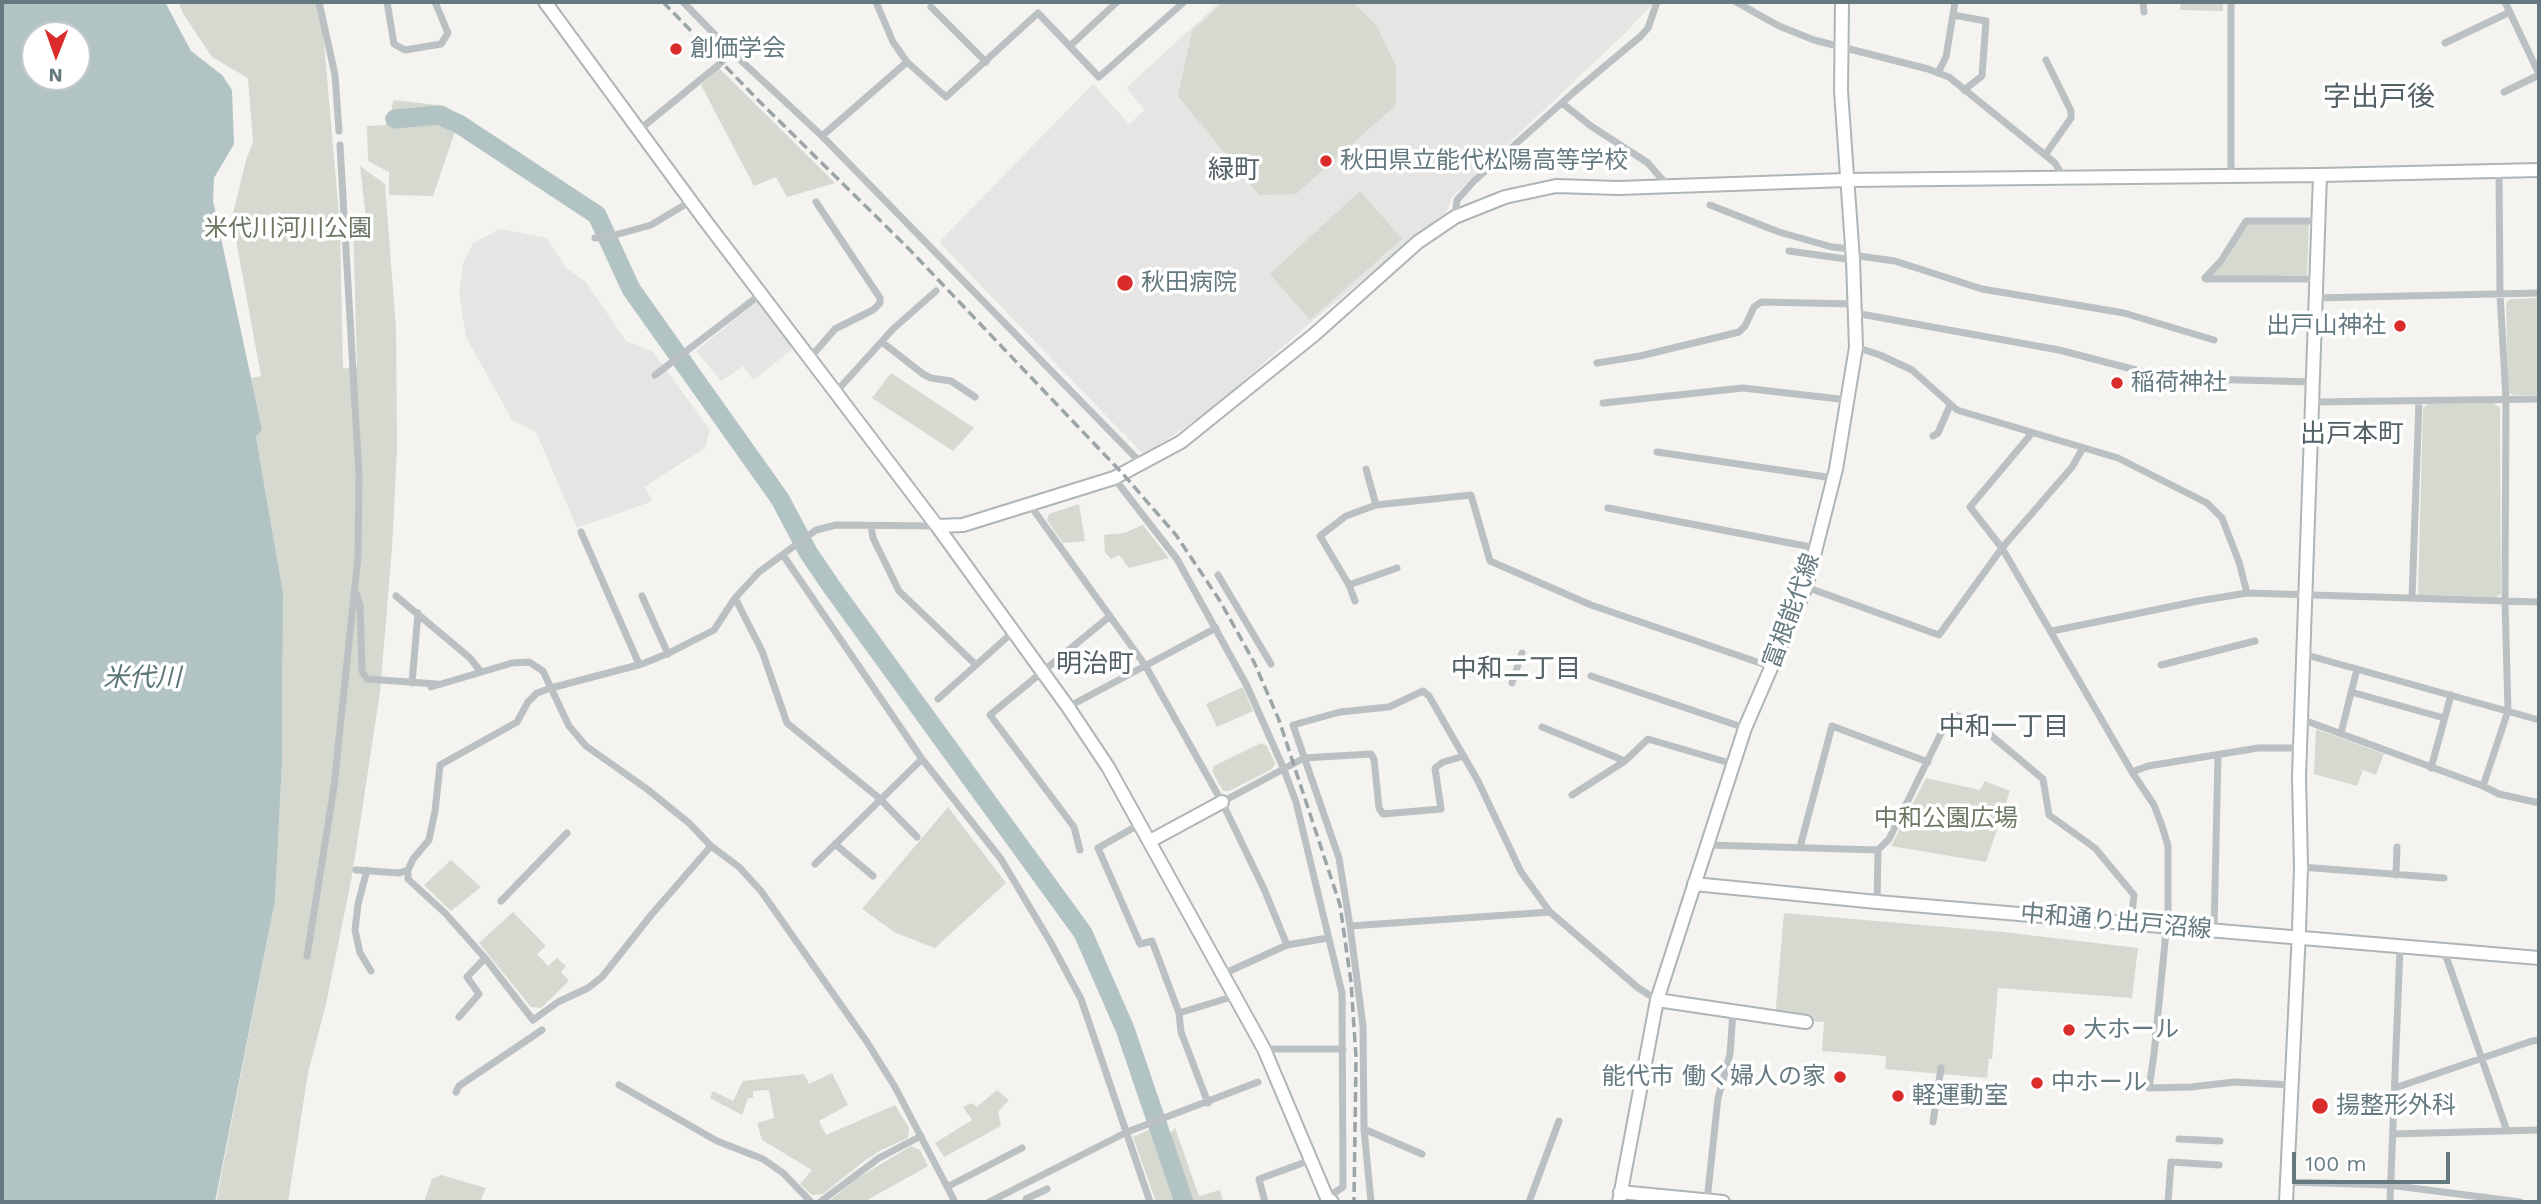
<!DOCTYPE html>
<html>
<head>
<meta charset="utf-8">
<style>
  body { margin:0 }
  #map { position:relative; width:2541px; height:1204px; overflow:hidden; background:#f4f3f0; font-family:"Work Sans",sans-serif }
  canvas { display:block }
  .frame { position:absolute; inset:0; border:4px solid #657a80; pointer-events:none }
  .north { position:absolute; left:21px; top:21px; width:70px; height:70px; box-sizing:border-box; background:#fff; border:2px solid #c1cacc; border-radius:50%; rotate:181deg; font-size:19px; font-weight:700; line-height:28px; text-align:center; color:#657a80 }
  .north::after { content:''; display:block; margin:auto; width:24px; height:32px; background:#da2d2b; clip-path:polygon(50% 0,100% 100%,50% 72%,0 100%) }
  .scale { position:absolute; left:2292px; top:1152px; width:158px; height:32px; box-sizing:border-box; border:4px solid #657a80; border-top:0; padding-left:9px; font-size:21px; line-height:24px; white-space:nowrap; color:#657a80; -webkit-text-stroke:5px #fff; paint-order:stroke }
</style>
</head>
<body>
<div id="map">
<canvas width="2541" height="1204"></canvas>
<div class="frame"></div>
<div class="north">N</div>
<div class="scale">100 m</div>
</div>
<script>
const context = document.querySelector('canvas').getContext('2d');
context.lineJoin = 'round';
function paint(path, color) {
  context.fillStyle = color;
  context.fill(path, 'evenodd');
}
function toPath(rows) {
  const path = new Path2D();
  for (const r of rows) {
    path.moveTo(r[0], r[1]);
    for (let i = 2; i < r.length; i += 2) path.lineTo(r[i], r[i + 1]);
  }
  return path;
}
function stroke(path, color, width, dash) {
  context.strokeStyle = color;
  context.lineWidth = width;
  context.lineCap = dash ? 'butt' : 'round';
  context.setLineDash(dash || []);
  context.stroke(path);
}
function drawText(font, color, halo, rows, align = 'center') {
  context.font = font + ' "Work Sans","Noto Sans JP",sans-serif';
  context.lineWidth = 7;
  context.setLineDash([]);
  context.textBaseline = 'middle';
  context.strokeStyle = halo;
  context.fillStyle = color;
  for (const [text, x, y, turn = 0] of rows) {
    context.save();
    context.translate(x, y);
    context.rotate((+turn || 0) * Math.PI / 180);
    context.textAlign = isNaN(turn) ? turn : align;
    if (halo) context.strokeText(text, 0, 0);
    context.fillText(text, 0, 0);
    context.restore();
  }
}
paint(toPath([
  [1220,2,1651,2,1652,5,1624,34,1452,197,1446,212,1309,324,1210,410,1144,455,939,242,1093,84,1129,124,1145,110,1126,88],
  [500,229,547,238,566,268,585,281,626,341,653,352,710,430,705,448,644,487,653,501,577,528,536,432,512,420,466,337,459,294,463,263,473,243],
  [759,300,793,349,753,380,743,366,721,381,696,351]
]), '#e5e5e4');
paint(toPath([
  [178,2,317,2,323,32,340,226,343,369,357,366,353,225,367,226,360,166,385,184,386,198,396,328,397,448,392,549,380,692,352,876,326,1004,308,1073,288,1202,216,1202,275,901,282,763,283,593,256,437,262,428,251,378,261,376,232,218,246,160,253,142,248,78,212,57,184,15],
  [1224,2,1353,2,1376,25,1396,66,1396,105,1296,194,1259,195,1178,96,1192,31],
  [2181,2,2223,2,2223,11,2180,10],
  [719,68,835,183,787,197,776,177,754,186,701,85],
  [393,100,446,106,460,117,433,196,389,195,389,172,368,161,367,126,386,125,385,115,391,115],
  [1360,191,1402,239,1310,320,1270,274],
  [2247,223,2309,223,2307,275,2213,277,2212,274,2225,262],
  [2539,298,2539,395,2513,395,2508,392,2506,303,2510,299],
  [891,373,974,428,953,451,872,398],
  [2494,403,2500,408,2501,594,2496,597,2418,595,2423,408,2428,404],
  [1079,504,1085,541,1063,543,1047,520,1049,514],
  [1143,525,1169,558,1129,568,1119,555,1111,559,1105,552,1104,535,1124,533],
  [1243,687,1253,711,1217,727,1206,704],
  [2316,729,2384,754,2376,775,2363,770,2357,786,2314,774],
  [1261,743,1267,746,1275,763,1272,769,1229,791,1223,791,1212,771,1214,766],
  [1926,778,1980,790,1985,781,2010,791,1986,862,1891,846],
  [948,807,1006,883,935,948,896,933,862,909],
  [451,860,481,887,451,911,424,885],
  [513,912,546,946,537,954,548,966,557,958,566,966,561,972,569,981,541,1008,531,1007,479,943],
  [1784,913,2003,932,2138,948,2132,998,1998,988,1992,1059,1989,1059,1987,1078,1885,1069,1886,1056,1822,1051,1824,1022,1775,1018],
  [832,1073,848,1105,819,1121,826,1135,895,1105,909,1128,908,1138,881,1150,863,1162,823,1194,812,1195,800,1184,812,1170,762,1140,757,1123,774,1118,769,1090,753,1091,753,1098,748,1098,742,1115,710,1098,713,1091,733,1101,743,1081,804,1074,809,1084],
  [997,1090,1009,1100,998,1112,1001,1126,944,1157,935,1143,972,1120,963,1107,971,1103,977,1107],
  [1157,1126,1162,1141,1175,1128,1199,1196,1220,1190,1223,1202,1156,1202,1133,1137],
  [911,1146,920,1150,928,1166,864,1202,828,1202,858,1178],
  [441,1175,486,1188,480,1202,424,1202,432,1179]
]), '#d5d9d0');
paint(toPath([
  [2,2,165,2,191,51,222,75,232,90,234,144,214,178,213,201,262,429,256,437,283,593,282,763,275,901,215,1202,2,1202],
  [35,35,77,35,77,77,35,77],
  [425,110,443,111,455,119,452,126,437,119,426,119,421,123,395,123,395,115,405,116]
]), '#b2c3c4');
stroke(toPath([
  [395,119,439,115,459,124,597,215,631,289,780,499,808,552,831,586,1083,933,1125,1029,1184,1202]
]), '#b2c3c4', 19);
const secondary = toPath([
  [545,2,704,219,937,526,1068,707,1108,767,1264,1049,1327,1198,1332,1202],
  [937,526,963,525,1114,478,1181,442,1315,334,1418,242,1455,217,1505,197,1556,186,1618,188,1846,180,2320,175,2539,170],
  [1150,841,1222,802],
  [1694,884,1877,902,2539,958],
  [1657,1000,1806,1022],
  [1620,1192,1723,1202],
  [1619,1202,1657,1000,1745,728,1806,587,1836,469,1856,347,1853,260,1841,91,1842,2],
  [2286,1202,2299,931,2301,867,2299,776,2320,175]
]);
stroke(secondary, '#adb5b7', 16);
stroke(toPath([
  [319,2,335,75,339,131],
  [387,2,394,44,405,50,441,44,448,33,435,2],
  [683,2,733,53,822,136,1142,464],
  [876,2,893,42,907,62,946,97,1038,13,1099,77,1184,2],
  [1736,2,1779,26,1814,40,1928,69,1949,77,2055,163,2064,178],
  [2143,2,2144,12],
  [2231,2,2231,177],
  [2505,2,2539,74],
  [931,7,986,62],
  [1953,15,1986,21,1982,76,1964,90],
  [2445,43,2510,12],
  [1070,46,1117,2],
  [1938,73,1946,57,1955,2],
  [2504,92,2539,75],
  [1562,103,1591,126,1648,163,1667,185],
  [639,130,722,62],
  [822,136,907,62],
  [2045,155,2071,118,2071,111,2046,60],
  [1710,205,1779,232,1832,247,1852,249],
  [1455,217,1457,200,1473,182,1574,92,1641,36,1648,28,1657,2],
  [595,238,615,235,651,225,691,201],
  [1789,251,1853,260],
  [1852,255,1895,261,1982,289,2124,313,2214,340],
  [2205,278,2221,261,2246,221,2319,221],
  [2206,279,2317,279],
  [2316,298,2539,293],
  [1855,313,2059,350,2167,378,2313,382],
  [882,342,923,374,931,378,951,381,975,397],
  [1856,347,1880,355,1912,370,1957,410,2118,458,2207,503,2222,518,2239,562,2247,593],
  [809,359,835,329,873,310,880,303,880,298,816,202],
  [1597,363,1640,356,1739,332,1745,326,1754,307,1761,302,1854,304],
  [655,375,761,294],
  [835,393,893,329,936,291],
  [2312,402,2539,399],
  [1603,403,1743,388,1848,400],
  [2032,433,1970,507,2002,548,2132,772,2154,805,2162,826,2168,846,2168,912,2154,1054,2149,1088,2191,1087,2234,1082,2292,1085],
  [1933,436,1938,433,1950,405],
  [1657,452,1833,478],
  [1366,469,1376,505],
  [1114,478,1177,559,1247,686,1283,767,1296,802,1342,993,1343,1187,1327,1198],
  [1030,505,1145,665,1222,802,1264,889,1287,945],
  [1608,508,1816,548],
  [871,526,873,538,899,591,975,664],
  [581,532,639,664],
  [783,555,922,759,1001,859,1051,943,1081,999,1150,1202],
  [1218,575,1271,664],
  [1349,585,1397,568],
  [1806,587,1939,635,2002,548,2072,467,2083,448],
  [355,591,360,605,362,671,367,679,437,684],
  [396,596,470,658,481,672],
  [642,596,668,654],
  [735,598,762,651,787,723,879,798,917,837],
  [2412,598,2419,401],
  [1355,601,1349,585,1320,536,1346,516,1376,505,1471,495,1490,561,1591,605,1772,667],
  [2052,631,2198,601,2247,593,2539,602],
  [2303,654,2539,720],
  [2161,665,2255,641],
  [1591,676,1745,728],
  [412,683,418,613],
  [1512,683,1522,653],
  [431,687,512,663,529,662,543,671,551,688,642,664,669,653,714,630,735,598,759,572,816,530,836,525,937,526],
  [551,688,569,726,586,746,647,789,689,823,711,846,652,914,602,977,588,988,558,1002,533,1020,485,958,445,913,408,879,408,870,413,859,429,840,435,811,440,765,517,722,528,702,537,693,551,688],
  [2351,692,2444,718],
  [938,699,1013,632],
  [1068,707,1216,628],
  [2301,719,2483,786,2499,794,2539,803],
  [1542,727,1625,761],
  [2341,733,2357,669],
  [2431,768,2451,695],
  [2132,772,2148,766,2258,748,2300,748],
  [2483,786,2508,711,2505,601,2506,399,2500,294,2499,170],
  [1572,795,1625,761,1648,739,1733,764],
  [1222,802,1304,758,1371,754,1374,759,1379,808,1383,814,1441,809,1435,768,1443,762,1464,756],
  [1140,824,1098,848,1140,944,1152,941,1179,1013],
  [835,844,873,876],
  [1707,845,1878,850,1889,839,1951,713,1981,727,2043,779,2049,815,2095,848,2134,895,2131,923],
  [711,846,739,867,761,891,867,1042,895,1087,955,1202],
  [1800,847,1832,726,1928,762],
  [1080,850,1074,827,990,715,1110,616],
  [815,864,922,759],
  [2301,867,2444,878],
  [356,870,399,873,408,870],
  [367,870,358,904,355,930,360,953,371,971],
  [2396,875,2397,847],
  [501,901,567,833],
  [1877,902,1878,850],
  [1550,912,1350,926,1339,858,1293,725,1340,712,1389,707,1423,691,1429,696,1478,781,1521,872,1550,912,1637,987,1657,1000],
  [1350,926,1363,1026,1364,1129,1371,1202],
  [2214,931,2218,755],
  [2441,950,2447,959,2507,1131],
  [307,956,334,787,358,556,359,475,340,145],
  [1223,974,1287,945,1328,938],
  [459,1017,479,994,467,977,485,958],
  [1264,1049,1343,1049],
  [619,1085,717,1141,763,1159,783,1173,811,1202],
  [2395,1088,2532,1041,2539,1040],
  [456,1092,459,1086,542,1030],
  [1208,1103,1181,1032,1179,1013,1235,996],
  [1933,1122,1941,1068],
  [1364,1129,1422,1154],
  [2393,1134,2539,1130],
  [2179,1139,2220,1141],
  [2287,1182,2389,1185,2520,1202],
  [947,1187,1022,1148],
  [1707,1201,1718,1098,1730,1054,1733,1012],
  [820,1202,879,1158,921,1136],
  [989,1202,1127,1132,1258,1082],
  [1026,1202,1026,1199,1047,1189],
  [1265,1202,1259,1179,1311,1160],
  [1529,1202,1559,1121],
  [2168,1202,2171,1162,2219,1165],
  [2390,1202,2400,947]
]), '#bbc1c2', 7);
stroke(secondary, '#fff', 12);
stroke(toPath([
  [663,2,760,102,907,247,1123,474,1176,535,1220,601,1254,662,1279,720,1340,905,1351,982,1356,1057,1354,1202]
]), '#9ba4a7', 3.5, [10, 5]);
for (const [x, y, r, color] of [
  [676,49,7,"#da2d2b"],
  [1326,161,7,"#da2d2b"],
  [1125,283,9,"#da2d2b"],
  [2400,326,7,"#da2d2b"],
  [2117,383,7,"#da2d2b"],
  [2069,1030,7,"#da2d2b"],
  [1840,1077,7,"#da2d2b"],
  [2037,1083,7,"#da2d2b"],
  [1898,1096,7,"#da2d2b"],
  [2320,1106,9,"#da2d2b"]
]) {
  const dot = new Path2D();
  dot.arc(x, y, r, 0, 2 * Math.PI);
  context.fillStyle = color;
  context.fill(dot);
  stroke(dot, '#fff', 2.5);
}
drawText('24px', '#657a80', '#fff', [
  ["創価学会",690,49],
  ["秋田県立能代松陽高等学校",1340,161],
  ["秋田病院",1141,283],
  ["出戸山神社",2386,326,"right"],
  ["稲荷神社",2131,383],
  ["大ホール",2083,1030],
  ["能代市 働く婦人の家",1826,1077,"right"],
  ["中ホール",2051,1083],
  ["軽運動室",1912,1096],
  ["揚整形外科",2336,1106]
], 'left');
drawText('24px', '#6c7863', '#fff', [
  ["米代川河川公園",288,229],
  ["中和公園広場",1946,819]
]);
drawText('24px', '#657a80', '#fff', [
  ["富根能代線",1792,611,-70],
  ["中和通り出戸沼線",2116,922,5]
]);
drawText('26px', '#526166', '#fff', [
  ["緑町",1234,170],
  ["出戸本町",2352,434],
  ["明治町",1095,664],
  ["中和二丁目",1516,669],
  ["中和一丁目",2004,727]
]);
drawText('italic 26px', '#5b7677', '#fff', [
  ["米代川",142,678]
]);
drawText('28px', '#526166', '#fff', [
  ["字出戸後",2379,98]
]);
</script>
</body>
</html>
